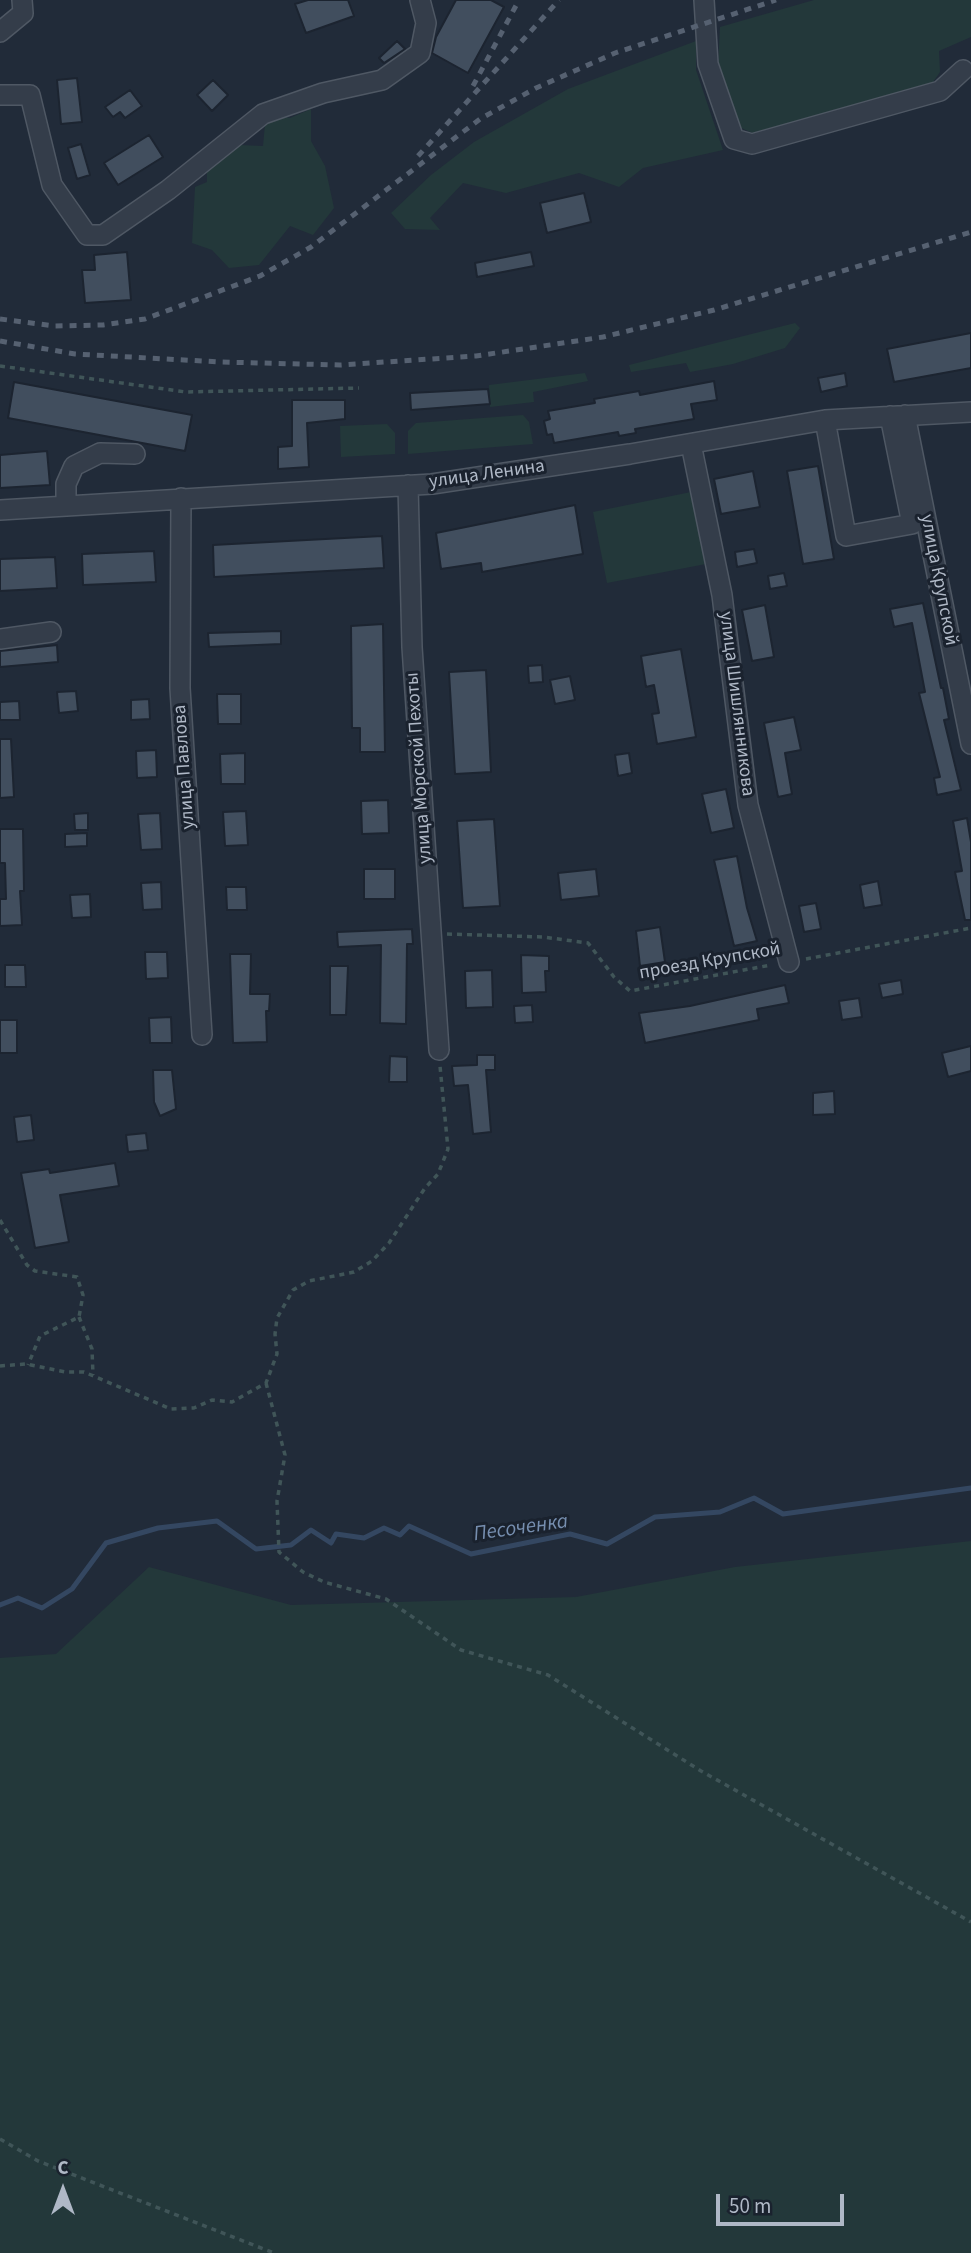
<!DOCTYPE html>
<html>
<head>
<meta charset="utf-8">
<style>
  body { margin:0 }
  #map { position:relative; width:971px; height:2253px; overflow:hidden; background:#212b39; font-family:"Source Sans 3",sans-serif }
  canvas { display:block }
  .north { position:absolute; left:28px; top:2155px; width:70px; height:70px; -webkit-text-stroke:5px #1a222e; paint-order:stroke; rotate:0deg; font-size:19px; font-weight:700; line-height:28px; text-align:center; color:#afb8c6 }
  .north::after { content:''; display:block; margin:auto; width:24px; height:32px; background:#afb8c6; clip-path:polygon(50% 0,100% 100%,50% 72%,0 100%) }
  .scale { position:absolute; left:716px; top:2194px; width:128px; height:32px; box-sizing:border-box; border:4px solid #afb8c6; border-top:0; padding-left:9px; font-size:21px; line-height:24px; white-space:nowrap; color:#afb8c6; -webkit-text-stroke:5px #1a222e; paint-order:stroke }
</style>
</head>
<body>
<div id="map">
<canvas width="971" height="2253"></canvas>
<div class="north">С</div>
<div class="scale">50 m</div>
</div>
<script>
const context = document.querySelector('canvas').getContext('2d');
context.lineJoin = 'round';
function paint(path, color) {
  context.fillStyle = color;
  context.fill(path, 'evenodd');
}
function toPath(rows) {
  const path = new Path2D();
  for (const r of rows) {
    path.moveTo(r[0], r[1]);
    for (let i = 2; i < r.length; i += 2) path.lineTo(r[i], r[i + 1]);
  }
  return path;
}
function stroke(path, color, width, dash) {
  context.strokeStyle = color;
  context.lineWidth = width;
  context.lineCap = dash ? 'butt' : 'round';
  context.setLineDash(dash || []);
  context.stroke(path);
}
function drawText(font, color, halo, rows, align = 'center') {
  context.font = font + ' "Source Sans 3",sans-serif';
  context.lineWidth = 6;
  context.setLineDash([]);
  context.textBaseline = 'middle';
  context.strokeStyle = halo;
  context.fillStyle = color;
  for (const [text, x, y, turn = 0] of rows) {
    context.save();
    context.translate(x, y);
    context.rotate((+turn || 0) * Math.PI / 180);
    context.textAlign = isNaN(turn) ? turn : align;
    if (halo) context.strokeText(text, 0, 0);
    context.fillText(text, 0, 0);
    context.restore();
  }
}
paint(toPath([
  [814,0,971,0,971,37,939,51,940,72,931,85,757,135,739,127,718,66,720,27],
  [696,41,696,70,723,150,643,168,619,187,579,173,506,193,463,183,430,218,440,230,405,229,391,213,431,175,474,142,568,89],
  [311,109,311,141,325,166,334,208,313,235,290,226,259,265,229,268,212,250,192,243,195,187,207,182,207,166,239,145,263,146,266,113,290,118],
  [795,323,800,328,785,348,733,364,690,372,686,363,631,372,629,365],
  [585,373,588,381,533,392,534,402,490,407,489,385],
  [523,415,529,422,533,444,408,454,408,431,416,423],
  [387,424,395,433,395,454,341,457,340,426],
  [691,492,706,564,607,583,593,512],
  [971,1541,971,2253,0,2253,0,1658,56,1654,149,1567,291,1605,576,1597,735,1567]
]), '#23383a');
stroke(toPath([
  [0,1605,18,1598,42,1608,72,1589,106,1543,158,1528,217,1521,256,1549,291,1545,311,1530,331,1543,336,1534,364,1538,384,1528,400,1535,409,1526,471,1554,570,1534,607,1544,655,1517,720,1512,754,1498,783,1514,971,1488]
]), '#344761', 5);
const building = toPath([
  [308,0,348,0,354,16,306,33,295,4,308,0],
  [456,0,491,0,504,7,468,73,432,53,436,37,456,0],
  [397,41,405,49,384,63,379,58,397,41],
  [77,78,82,122,61,124,57,80,77,78],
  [213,80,228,95,212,111,197,95,213,80],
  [130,90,142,106,125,118,120,112,113,117,105,107,130,90],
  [149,135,163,157,118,185,104,163,149,135],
  [81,144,90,175,77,179,68,148,81,144],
  [584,193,591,222,547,233,540,203,584,193],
  [127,252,131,300,85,303,82,270,95,270,94,255,127,252],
  [531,252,534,266,477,277,475,263,531,252],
  [971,333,971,368,894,382,887,349,971,333],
  [845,373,847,386,821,392,818,378,845,373],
  [714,381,717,400,691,404,694,419,635,429,636,433,619,436,618,432,554,443,552,434,547,435,544,421,550,419,548,411,595,403,594,399,639,391,640,395,714,381],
  [14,382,192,415,185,451,8,418,14,382],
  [488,389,490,404,411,410,410,393,488,389],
  [292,400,345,400,345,419,307,423,309,467,278,469,278,447,292,446,292,400],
  [47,451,50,485,0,488,0,455,47,451],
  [818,466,834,559,803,564,787,471,818,466],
  [753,471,760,507,721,514,714,479,753,471],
  [575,505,583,554,482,572,481,563,441,569,436,533,575,505],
  [382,536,384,568,214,577,213,545,382,536],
  [754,549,757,563,737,567,735,552,754,549],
  [154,551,156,582,83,585,82,554,154,551],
  [55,557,57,588,0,591,0,559,55,557],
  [784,573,787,586,770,589,768,576,784,573],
  [923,603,941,688,943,688,949,719,944,720,961,790,937,795,934,778,940,777,919,693,925,692,912,623,894,627,890,609,923,603],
  [765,605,774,657,752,661,742,610,765,605],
  [383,624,385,752,360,752,360,728,352,728,351,626,383,624],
  [281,631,281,644,209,647,208,633,281,631],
  [57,645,58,662,0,667,0,651,57,645],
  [681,649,696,737,657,744,652,714,659,713,654,685,646,687,641,656,681,649],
  [542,665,543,682,529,683,528,666,542,665],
  [486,670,491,772,455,774,449,672,486,670],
  [570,676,575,700,555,704,550,680,570,676],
  [76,691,78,711,59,713,57,692,76,691],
  [217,694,241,694,241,724,218,724,217,694],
  [149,699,150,719,131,720,131,700,149,699],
  [19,701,20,720,0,720,0,702,19,701],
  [794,717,801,750,785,753,792,794,778,797,764,723,794,717],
  [0,739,11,739,14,797,0,798,0,739],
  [156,750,157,777,137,778,136,751,156,750],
  [245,753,245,784,221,784,220,754,245,753],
  [629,753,632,773,618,776,615,755,629,753],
  [726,789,734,828,711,833,702,794,726,789],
  [388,800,389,833,362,834,361,801,388,800],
  [246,811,248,845,225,846,223,812,246,811],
  [88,813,88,830,75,830,74,814,88,813],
  [160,813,162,849,141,850,138,814,160,813],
  [967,818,971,842,971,920,965,920,955,872,962,871,953,821,967,818],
  [494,819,500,906,463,908,457,821,494,819],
  [0,829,23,829,24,891,20,891,22,925,0,926,0,899,6,899,5,863,0,863,0,829],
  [87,833,87,846,65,847,65,834,87,833],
  [737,856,747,908,757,941,734,946,714,860,737,856],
  [364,869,395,869,395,899,364,899,364,869],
  [596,869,599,896,561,900,558,873,596,869],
  [878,881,882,905,864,908,860,885,878,881],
  [161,882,162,909,143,910,141,883,161,882],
  [226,887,246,887,247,910,227,910,226,887],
  [90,894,91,917,72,918,70,895,90,894],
  [816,903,821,929,804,932,799,906,816,903],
  [660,927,665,962,640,966,636,931,660,927],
  [412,929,413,944,407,944,406,1024,380,1023,381,945,338,947,337,932,412,929],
  [145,952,167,952,168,978,146,979,145,952],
  [230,954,251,954,250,994,270,994,269,1011,266,1011,267,1042,233,1043,230,954],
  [521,955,549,956,549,971,545,971,546,992,522,993,521,955],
  [5,965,25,965,26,987,5,987,5,965],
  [330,966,348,966,346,1015,330,1015,330,966],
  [492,970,493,1007,466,1008,465,971,492,970],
  [901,980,903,994,882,998,879,984,901,980],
  [785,985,789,1003,757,1009,759,1020,645,1043,639,1013,690,1006,785,985],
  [859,998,862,1017,842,1020,839,1001,859,998],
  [532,1005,533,1022,515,1023,514,1006,532,1005],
  [171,1017,172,1043,150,1043,149,1018,171,1017],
  [0,1020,17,1020,17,1053,0,1053,0,1020],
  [971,1046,971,1071,948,1077,942,1053,971,1046],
  [477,1055,495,1055,495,1070,486,1070,491,1132,473,1134,468,1085,454,1086,452,1066,477,1065,477,1055],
  [390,1056,407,1057,407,1082,389,1082,390,1056],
  [153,1070,172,1070,176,1109,160,1116,154,1102,153,1070],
  [834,1091,835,1114,813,1115,813,1093,834,1091],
  [31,1115,34,1140,17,1142,14,1117,31,1115],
  [146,1133,148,1150,128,1152,126,1135,146,1133],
  [115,1163,119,1186,60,1195,69,1242,35,1248,21,1173,49,1169,50,1173,115,1163]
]);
paint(building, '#414e5e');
stroke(building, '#1c2430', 2);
const minor = toPath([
  [704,0,708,64,734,139,752,144,940,91,963,70],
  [0,32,23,13,22,0],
  [0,95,30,95,52,185,87,235,103,235,168,190,263,114,323,93,382,80,420,53,426,23,420,0],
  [905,415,971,744],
  [825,420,846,536,912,524,890,416],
  [691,444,722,595,748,805,789,962],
  [408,485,412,647,439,1050],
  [181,498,180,688,202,1035],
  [66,506,66,484,74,466,100,453,135,454],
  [0,510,432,484,630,454,825,420,971,412],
  [0,639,51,632]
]);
stroke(minor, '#4f5864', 22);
stroke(toPath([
  [0,366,186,392,359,388],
  [447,934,543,937,588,943,614,977,630,991,771,965],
  [806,959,971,928],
  [0,1220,27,1265,35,1271,77,1277,83,1295,79,1317,40,1336,28,1365],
  [79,1317,92,1349,93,1375],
  [0,1366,26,1364,65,1372,84,1372,171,1409,194,1408,212,1400,232,1402,266,1383,277,1354,275,1334,277,1318,293,1290,309,1281,354,1272,372,1261,389,1243,425,1188,438,1174,448,1149,440,1066],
  [266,1383,285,1455,277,1501,279,1552,303,1572,324,1582,386,1599,461,1650,548,1675,701,1771,971,1922],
  [0,2139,38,2161,274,2253]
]), '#405558', 3.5, [5, 5]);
stroke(minor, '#343d4a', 19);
stroke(toPath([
  [473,86,519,0],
  [418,156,559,0],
  [0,319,55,326,103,325,145,319,260,276,311,247,480,119,536,88,615,53,776,0],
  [0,341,75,354,221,362,340,365,476,356,603,337,714,310,971,232]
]), '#566171', 5, [7, 7]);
drawText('19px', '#afb8c6', '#1a222e', [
  ["улица Ленина",487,475,-8],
  ["улица Крупской",938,580,79],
  ["улица Шишлянникова",736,704,83],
  ["улица Павлова",185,767,-94],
  ["улица Морской Пехоты",420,768,-94],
  ["проезд Крупской",710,962,-10]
]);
drawText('italic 21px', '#768eaf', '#1a222e', [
  ["Песоченка",521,1529,-8]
]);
</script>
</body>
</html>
